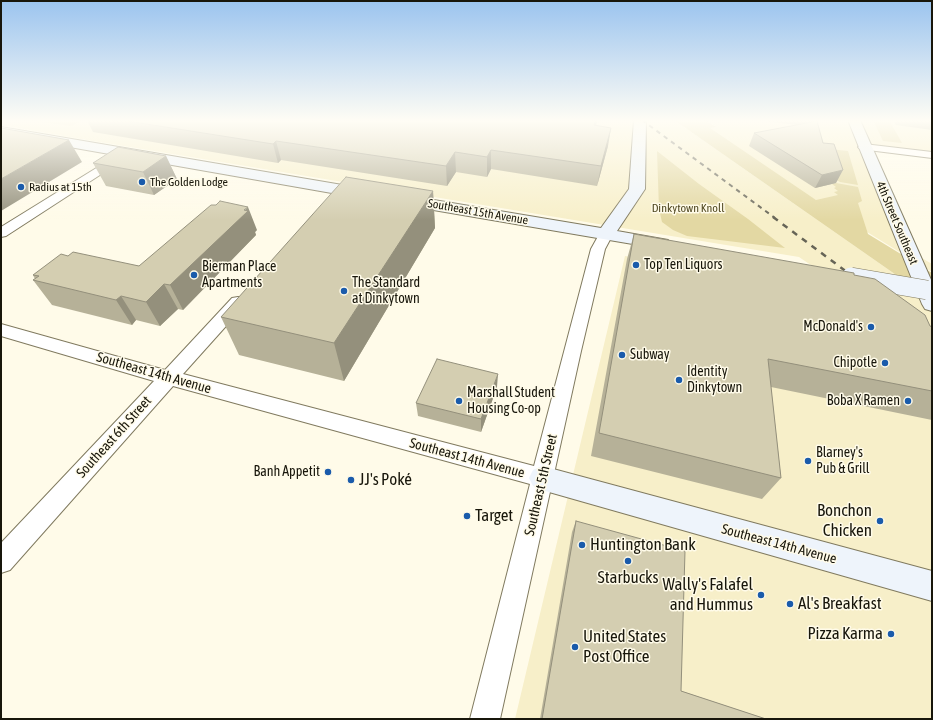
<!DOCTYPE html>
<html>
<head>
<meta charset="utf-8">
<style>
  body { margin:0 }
  #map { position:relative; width:933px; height:720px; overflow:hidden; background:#fffbe9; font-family:"Asap Condensed",sans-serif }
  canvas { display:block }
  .frame { position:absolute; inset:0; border:2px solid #18160b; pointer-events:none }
</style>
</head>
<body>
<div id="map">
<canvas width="933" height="720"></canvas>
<div class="frame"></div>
</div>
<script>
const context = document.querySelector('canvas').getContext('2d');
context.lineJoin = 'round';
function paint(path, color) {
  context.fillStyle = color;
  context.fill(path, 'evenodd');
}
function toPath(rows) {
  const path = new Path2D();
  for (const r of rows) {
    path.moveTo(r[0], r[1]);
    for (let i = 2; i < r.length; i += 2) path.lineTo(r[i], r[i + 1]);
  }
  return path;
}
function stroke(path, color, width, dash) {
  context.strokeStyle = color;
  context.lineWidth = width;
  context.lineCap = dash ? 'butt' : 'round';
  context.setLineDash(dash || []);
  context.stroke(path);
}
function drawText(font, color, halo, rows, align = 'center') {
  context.font = font + ' "Asap Condensed",sans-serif';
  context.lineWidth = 3;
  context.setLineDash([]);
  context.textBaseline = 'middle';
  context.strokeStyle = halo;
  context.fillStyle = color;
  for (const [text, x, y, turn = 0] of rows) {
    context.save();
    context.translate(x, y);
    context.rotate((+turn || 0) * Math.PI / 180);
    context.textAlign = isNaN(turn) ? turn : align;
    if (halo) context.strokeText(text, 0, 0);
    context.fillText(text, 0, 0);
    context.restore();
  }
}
paint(toPath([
  [1,120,674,120,932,300,932,719,515,719,625,256,861,299,799,257,75,138,1,125],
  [705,120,932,120,932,155,866,146,910,251,932,264,932,272,700,129,715,126]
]), '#f7efc9');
paint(toPath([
  [27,120,84,120,71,126],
  [674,120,705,120,716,127,710,128,816,200,838,195,834,192,838,191,834,188,836,187,832,184,836,183,858,187,862,201,858,203,868,234,932,273,932,300],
  [873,120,889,120,902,143,883,141],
  [810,147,848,151,858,185,840,182,835,179],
  [657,151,699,184,748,219,785,248,687,236,673,230,662,222,659,209]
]), '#e3d8a3');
const street = toPath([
  [864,144,932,152,932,158,860,149,858,147,864,144],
  [119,154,123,156,125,158,123,160,6,236,1,237,1,227,119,154],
  [606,230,611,231,613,234,605,249,581,351,500,719,470,719,530,484,173,386,10,570,1,573,1,543,154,381,1,336,1,324,165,370,232,298,238,297,244,298,246,302,244,306,183,374,534,466,591,249,601,231,606,230]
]);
const secondary = toPath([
  [634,120,646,120,645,189,617,231,668,240,671,244,668,248,662,249,404,205,398,203,396,200,398,197,404,195,601,228,629,189,634,120],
  [848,120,860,120,932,282,932,311,925,309,922,304,848,120],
  [1,127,366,189,372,191,374,194,372,197,366,199,1,135,1,127],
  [542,466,932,571,932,601,542,490,533,486,529,478,533,470,542,466]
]);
stroke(street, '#807a5f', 2);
stroke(secondary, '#807a5f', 2);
paint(street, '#fff');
paint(secondary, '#eef4fb');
stroke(toPath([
  [642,120,775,218]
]), '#666456', 2, [4.5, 4.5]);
stroke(toPath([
  [773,217,855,278]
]), '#666456', 2.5, [6, 6]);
const secondaryBridge = toPath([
  [851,277,927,290]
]);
stroke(secondaryBridge, '#807a5f', 20, []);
stroke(secondaryBridge, '#eef4fb', 19);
paint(toPath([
  [87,120,597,120,596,126,608,146,597,186,491,169,487,177,456,172,447,186,281,160,278,163,93,132],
  [755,120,819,120,817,122,823,143,836,183,815,188,749,146,754,133,798,125],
  [893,120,932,120,932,130,896,125],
  [166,156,177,179,154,195,106,186,93,163],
  [433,191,435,228,344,381,239,355,221,317],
  [257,230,255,232,256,235,183,310,178,309,160,326,136,320,132,325,52,305,33,280,35,279,33,275,68,256,139,266],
  [634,234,854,275,930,326,932,327,932,420,771,387,781,478,762,499,591,456,627,259],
  [497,387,481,432,418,416,416,403],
  [576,521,681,691,766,719,540,719,572,532]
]), '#b6b198');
paint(toPath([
  [596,120,597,120,595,131,594,125],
  [611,128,608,146,597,186,601,166],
  [69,140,82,162,1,211,1,179],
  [276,141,281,160,278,163,273,144],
  [491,150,491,169,487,177,487,157],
  [455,152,456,172,447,186,446,166],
  [166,156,177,179,154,195,143,172],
  [843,170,836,183,815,188,822,175],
  [433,191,435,228,344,381,334,343],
  [248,207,257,230,255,232,256,235,183,310,170,285],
  [164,284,178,309,160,326,146,302],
  [121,296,136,320,132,325,116,300],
  [498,374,497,387,481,432,481,419]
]), '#94907c');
const building = toPath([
  [121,120,596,120,594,125,611,128,601,166,491,150,487,157,455,152,446,166,276,141,273,144,121,120],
  [817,121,823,143,834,144,843,170,822,175,754,133,817,121],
  [1,128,69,140,1,179,1,128],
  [118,147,166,156,143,172,93,163,118,147],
  [346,177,433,191,334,343,221,317,346,177],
  [220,201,248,207,244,210,248,211,170,285,164,284,146,302,121,296,116,300,33,280,39,276,33,275,61,254,68,256,73,252,139,266,211,205,216,205,220,201],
  [634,234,854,273,854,275,875,279,925,315,930,326,932,327,932,391,768,359,781,478,599,433,634,234],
  [437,359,498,374,481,419,416,403,437,359],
  [576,521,685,551,681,691,766,719,542,719,576,521]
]);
paint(building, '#d4ceb1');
stroke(building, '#94907c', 1);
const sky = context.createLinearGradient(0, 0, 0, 220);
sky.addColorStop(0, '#9bc4ef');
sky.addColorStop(0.55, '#fffdf5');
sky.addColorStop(1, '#fffdf500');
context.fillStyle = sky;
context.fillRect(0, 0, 933, 220);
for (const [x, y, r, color] of [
  [142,182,4,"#1a5bab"],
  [21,187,4,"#1a5bab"],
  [636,265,4,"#1a5bab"],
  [194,275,4,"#1a5bab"],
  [344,291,4,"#1a5bab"],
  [871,327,4,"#1a5bab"],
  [622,355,4,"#1a5bab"],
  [885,363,4,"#1a5bab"],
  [679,380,4,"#1a5bab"],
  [459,401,4,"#1a5bab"],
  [908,401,4,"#1a5bab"],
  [808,461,4,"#1a5bab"],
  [328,472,4,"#1a5bab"],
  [351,480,4,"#1a5bab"],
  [467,516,4,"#1a5bab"],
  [880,521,4,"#1a5bab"],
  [582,545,4,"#1a5bab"],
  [628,561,4,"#1a5bab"],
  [761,595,4,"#1a5bab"],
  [790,604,4,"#1a5bab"],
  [891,634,4,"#1a5bab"],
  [575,647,4,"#1a5bab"]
]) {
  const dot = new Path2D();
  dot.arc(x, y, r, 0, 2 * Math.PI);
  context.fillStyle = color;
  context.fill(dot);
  stroke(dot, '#fffbe9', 1.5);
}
drawText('12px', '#18160b', '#fffbe9', [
  ["The Golden Lodge",150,182],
  ["Radius at 15th",29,187]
], 'left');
drawText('12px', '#504821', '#fffbe9', [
  ["Dinkytown Knoll",688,208]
]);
drawText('12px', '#18160b', '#fffbe9', [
  ["Southeast 15th Avenue",478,212,10],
  ["4th Street Southeast",897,223,67]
]);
drawText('14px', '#18160b', '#fffbe9', [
  ["Top Ten Liquors",644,265],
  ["Bierman Place",202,267],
  ["Apartments",202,283],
  ["The Standard",352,283],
  ["at Dinkytown",352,299],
  ["McDonald's",863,327,"right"],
  ["Subway",630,355],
  ["Chipotle",877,363,"right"],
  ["Identity",687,372],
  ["Dinkytown",687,388],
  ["Marshall Student",467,393],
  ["Housing Co-op",467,409],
  ["Boba X Ramen",900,401,"right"],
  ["Blarney's",816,453],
  ["Pub & Grill",816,469],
  ["Banh Appetit",320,472,"right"]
], 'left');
drawText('14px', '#18160b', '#fffbe9', [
  ["Southeast 14th Avenue",154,373,16],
  ["Southeast 6th Street",114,437,-48],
  ["Southeast 14th Avenue",467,458,15],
  ["Southeast 5th Street",541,485,-77],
  ["Southeast 14th Avenue",779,544,15]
]);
drawText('17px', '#18160b', '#fffbe9', [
  ["JJ's Poké",359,480],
  ["Bonchon",872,511,"right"],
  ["Chicken",872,531,"right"],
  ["Target",475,516],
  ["Huntington Bank",590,545],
  ["Starbucks",628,578,"center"],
  ["Wally's Falafel",753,585,"right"],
  ["and Hummus",753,605,"right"],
  ["Al's Breakfast",798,604],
  ["Pizza Karma",883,634,"right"],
  ["United States",583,637],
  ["Post Office",583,657]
], 'left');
</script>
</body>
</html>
